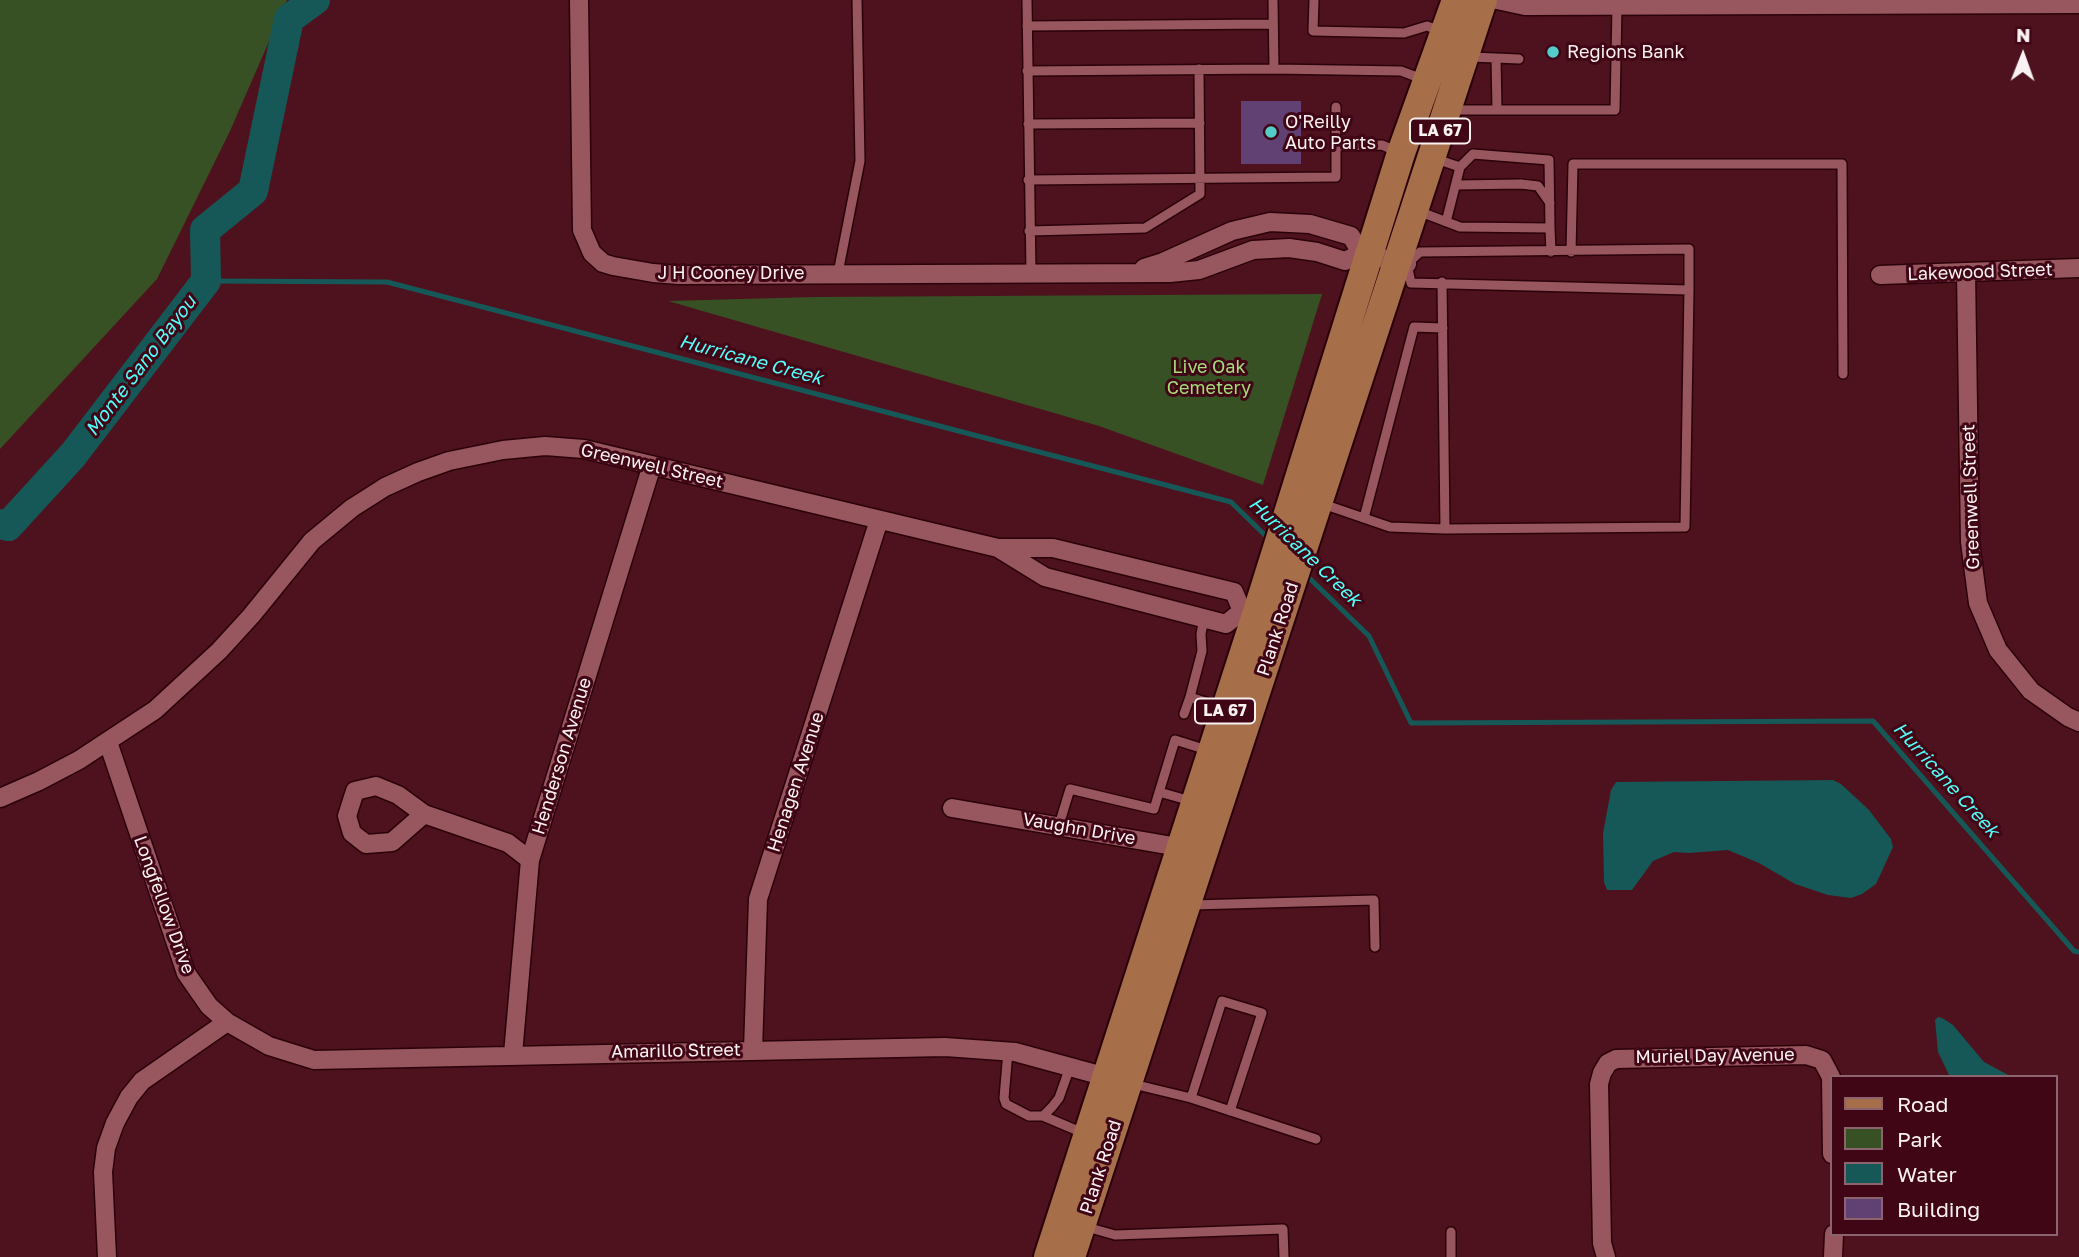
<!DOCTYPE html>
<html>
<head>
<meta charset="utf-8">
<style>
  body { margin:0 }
  #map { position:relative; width:2079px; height:1257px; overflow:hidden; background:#4d121e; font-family:"Golos Text",sans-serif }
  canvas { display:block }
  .legend { position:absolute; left:1830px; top:1075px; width:228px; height:161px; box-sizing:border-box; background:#410615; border:2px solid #8b646d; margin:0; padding:9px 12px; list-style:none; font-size:21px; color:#faf2f2 }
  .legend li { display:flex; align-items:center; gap:14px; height:35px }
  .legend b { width:35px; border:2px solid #8b646d }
  .north { position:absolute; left:1988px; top:21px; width:70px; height:70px; -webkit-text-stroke:5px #410615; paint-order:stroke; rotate:1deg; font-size:19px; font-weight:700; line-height:28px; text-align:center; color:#faf2f2 }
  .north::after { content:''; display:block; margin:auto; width:24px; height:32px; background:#faf2f2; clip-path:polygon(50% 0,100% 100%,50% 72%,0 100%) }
</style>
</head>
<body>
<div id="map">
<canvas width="2079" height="1257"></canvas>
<ul class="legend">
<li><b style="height:9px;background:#a66f4a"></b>Road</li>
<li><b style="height:19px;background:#375024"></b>Park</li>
<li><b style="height:19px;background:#155857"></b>Water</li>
<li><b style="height:19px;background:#614173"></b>Building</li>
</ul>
<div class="north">N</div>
</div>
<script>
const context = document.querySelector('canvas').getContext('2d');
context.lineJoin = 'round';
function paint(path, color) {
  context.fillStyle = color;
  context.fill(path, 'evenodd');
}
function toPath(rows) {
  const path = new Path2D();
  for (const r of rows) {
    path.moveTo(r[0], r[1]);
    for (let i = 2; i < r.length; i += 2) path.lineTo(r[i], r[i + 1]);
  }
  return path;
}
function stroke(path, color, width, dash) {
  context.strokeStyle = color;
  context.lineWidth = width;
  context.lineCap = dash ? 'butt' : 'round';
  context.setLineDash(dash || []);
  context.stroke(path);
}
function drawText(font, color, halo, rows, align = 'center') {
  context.font = font + ' "Golos Text",sans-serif';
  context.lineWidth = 6;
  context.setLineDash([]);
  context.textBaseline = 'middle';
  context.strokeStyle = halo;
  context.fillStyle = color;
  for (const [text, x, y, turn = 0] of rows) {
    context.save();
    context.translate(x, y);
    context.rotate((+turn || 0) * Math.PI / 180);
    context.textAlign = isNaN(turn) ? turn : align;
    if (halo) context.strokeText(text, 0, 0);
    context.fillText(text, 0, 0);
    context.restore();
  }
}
paint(toPath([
  [0,0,287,0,230,131,157,279,0,449],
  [1322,294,1263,485,1099,426,668,301,815,297]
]), '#375024');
paint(toPath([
  [1833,780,1841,784,1869,810,1891,839,1893,847,1876,884,1862,894,1851,898,1828,895,1795,884,1759,863,1728,850,1689,853,1674,852,1653,861,1632,890,1607,890,1604,882,1603,833,1611,790,1616,782],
  [1938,1017,1942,1018,1953,1025,1984,1062,2012,1077,1950,1077,1938,1052,1935,1020]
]), '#155857');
stroke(toPath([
  [206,281,387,282,1231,502,1271,541],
  [1303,572,1369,636,1411,723,1873,721,2074,951,2079,952]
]), '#155857', 5);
stroke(toPath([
  [0,524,8,526,73,455,206,281,205,230,253,191,289,19,315,0]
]), '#155857', 30);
paint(toPath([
  [1241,101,1301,101,1301,164,1241,164]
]), '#614173');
const lane = toPath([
  [1027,0,1031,273],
  [1273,0,1274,69,1401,71,1425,80],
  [1314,0,1313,31,1404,33,1427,26,1443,32],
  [1027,26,1273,24],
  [1470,57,1496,58,1497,110],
  [1496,58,1519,59],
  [1027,71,1274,69],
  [1452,110,1615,110,1617,5],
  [1028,124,1200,123],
  [1336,146,1382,145,1396,151],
  [1436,159,1460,167,1446,222],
  [1460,167,1473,154,1549,160,1550,228],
  [1028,180,1336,177,1336,107],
  [1456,185,1521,184,1538,186,1550,203],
  [1418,211,1460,227,1550,228,1551,252],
  [1029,231,1145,228,1200,194,1199,69],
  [1689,249,1689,290,1411,283,1407,264,1420,252,1689,249],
  [1571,252,1573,164,1842,164,1843,374],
  [838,273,860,161,857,0],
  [1320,503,1390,527,1445,529,1442,282],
  [1364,518,1414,327,1443,328],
  [1445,529,1685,527,1689,290],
  [1204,618,1201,634,1202,651,1190,697,1221,707],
  [1184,714,1190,697],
  [1159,792,1191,801],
  [1059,825,1070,789,1154,809,1175,740,1207,750],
  [1192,905,1374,900,1375,947],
  [1008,1051,1004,1098,1006,1104,1029,1116,1043,1116,1052,1107,1059,1098,1070,1067],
  [1133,1084,1191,1098,1316,1139],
  [1191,1098,1222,1001,1262,1013,1230,1111],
  [1043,1116,1083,1133],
  [1083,1226,1115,1235,1283,1229,1284,1257],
  [1451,1232,1451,1257]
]);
const street = toPath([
  [579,0,582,230,592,253,603,263,613,266,653,273,679,275,1170,273,1199,270,1253,250,1289,248,1317,252,1345,261,1361,253,1407,264],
  [1497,0,1525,6,2079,4],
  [1144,268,1163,262,1232,231,1270,222,1310,224,1351,236,1361,253],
  [1966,272,1970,542,1978,603,1998,650,2031,691,2068,717,2079,722],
  [1880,275,2079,268],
  [998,548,1045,577,1226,624,1242,611],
  [0,798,39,781,79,760,155,710,219,651,251,616,312,541,352,508,385,487,418,472,449,461,503,450,545,446,584,449,998,548,1053,548,1234,592,1242,611],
  [952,808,1190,849],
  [424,814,392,842,366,844,352,833,347,816,355,791,376,786,398,795,424,814,508,843,530,860],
  [227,1022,269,1046,314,1060,945,1047,1015,1052,1114,1079],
  [753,1050,758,899,879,520],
  [513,1054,530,860,652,465],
  [107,1257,103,1172,106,1148,115,1123,129,1097,142,1081,227,1022,209,1006,186,973,108,742],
  [1606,1257,1602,1243,1599,1084,1602,1073,1608,1063,1616,1059,1806,1055,1822,1060,1831,1077,1832,1154],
  [1833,1257,1834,1234]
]);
const primary = toPath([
  [1048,1257,1256,615,1401,153,1456,0],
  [1071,1257,1483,0]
]);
stroke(lane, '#2b020a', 12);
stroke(street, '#2b020a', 21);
stroke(primary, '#2b020a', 32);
stroke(lane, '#98565e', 9);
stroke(street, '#98565e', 18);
stroke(primary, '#a66f4a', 28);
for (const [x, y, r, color] of [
  [1553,52,7,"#53cdca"],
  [1271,132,7,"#53cdca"]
]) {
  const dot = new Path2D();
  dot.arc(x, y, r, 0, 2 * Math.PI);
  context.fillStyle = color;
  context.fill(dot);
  stroke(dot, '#410615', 2.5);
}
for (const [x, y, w] of [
  [1440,131,60],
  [1225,711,60]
]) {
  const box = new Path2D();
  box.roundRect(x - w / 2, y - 12.5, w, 25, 5);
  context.fillStyle = '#410615';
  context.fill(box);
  stroke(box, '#faf2f2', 2);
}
drawText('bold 16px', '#faf2f2', null, [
  ["LA 67",1440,131],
  ["LA 67",1225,711]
]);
drawText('18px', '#faf2f2', '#410615', [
  ["Regions Bank",1567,52],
  ["O'Reilly",1285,122],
  ["Auto Parts",1285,143]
], 'left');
drawText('18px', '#faf2f2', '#410615', [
  ["Lakewood Street",1980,272,-2],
  ["J H Cooney Drive",731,273],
  ["Greenwell Street",652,466,13],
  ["Greenwell Street",1971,497,-92],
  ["Plank Road",1278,629,-72],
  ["Henderson Avenue",562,756,-73],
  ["Henagen Avenue",796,782,-72],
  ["Vaughn Drive",1079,829,10],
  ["Longfellow Drive",164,905,70],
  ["Amarillo Street",676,1051,-1],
  ["Muriel Day Avenue",1715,1056,-1],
  ["Plank Road",1101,1167,-72]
]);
drawText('18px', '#a5dc7c', '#410615', [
  ["Live Oak",1209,367],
  ["Cemetery",1209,388]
]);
drawText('italic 19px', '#52fefa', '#410615', [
  ["Hurricane Creek",751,360,15],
  ["Monte Sano Bayou",141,366,-53],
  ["Hurricane Creek",1305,552,44],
  ["Hurricane Creek",1946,780,48]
]);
</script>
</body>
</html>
